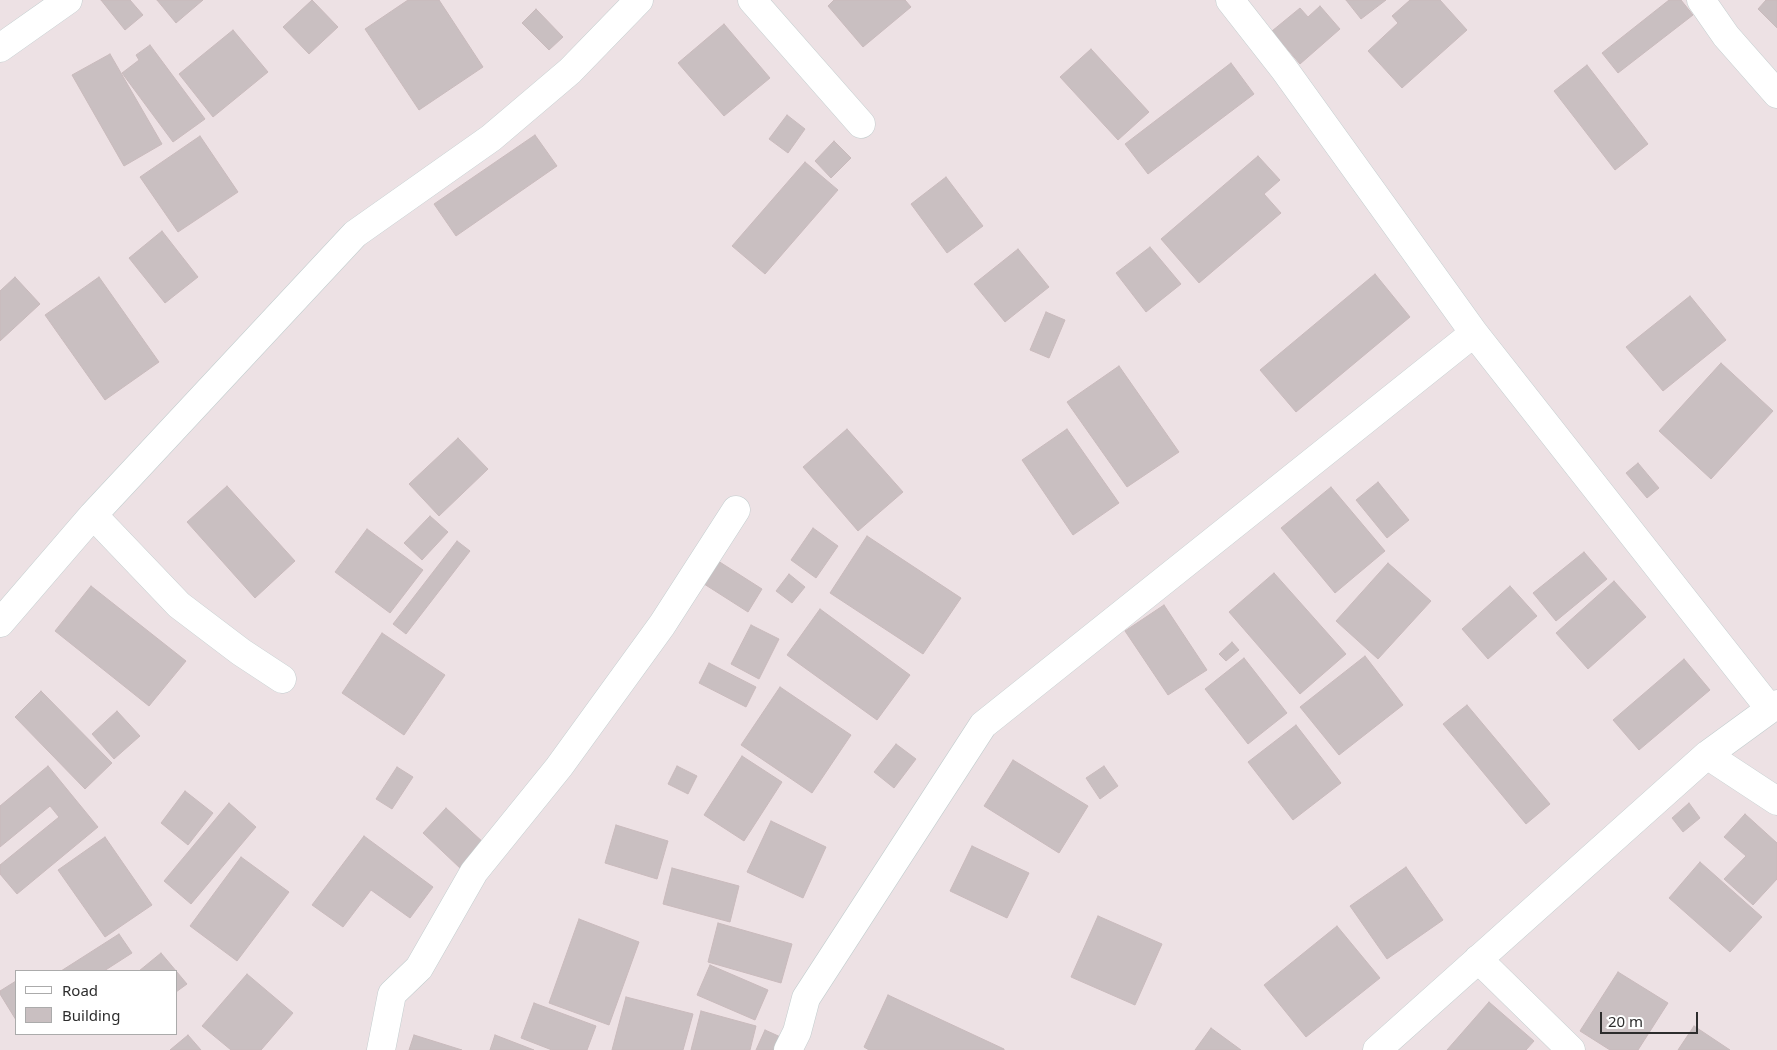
<!DOCTYPE html>
<html>
<head>
<meta charset="utf-8">
<style>
  body { margin:0 }
  #map { position:relative; width:1777px; height:1050px; overflow:hidden; background:#ede1e4; font-family:"Noto Sans",sans-serif }
  canvas { display:block }
  .legend { position:absolute; left:15px; top:970px; width:162px; height:65px; box-sizing:border-box; background:#fff; border:1px solid #ababab; margin:0; padding:6px 9px; list-style:none; font-size:15px; color:#2d2d2d }
  .legend li { display:flex; align-items:center; gap:10px; height:25px }
  .legend b { width:25px; border:1px solid #ababab }
  .scale { position:absolute; left:1600px; top:1012px; width:98px; height:22px; box-sizing:border-box; border:2px solid #2d2d2d; border-top:0; padding-left:6px; font-size:15px; line-height:18px; white-space:nowrap; color:#2d2d2d; -webkit-text-stroke:4px #fff; paint-order:stroke }
</style>
</head>
<body>
<div id="map">
<canvas width="1777" height="1050"></canvas>
<ul class="legend">
<li><b style="height:6px;background:#fff"></b>Road</li>
<li><b style="height:14px;background:#c9bfc1"></b>Building</li>
</ul>
<div class="scale">20 m</div>
</div>
<script>
const context = document.querySelector('canvas').getContext('2d');
context.lineJoin = 'round';
function paint(path, color) {
  context.fillStyle = color;
  context.fill(path, 'evenodd');
}
function toPath(rows) {
  const path = new Path2D();
  for (const r of rows) {
    path.moveTo(r[0], r[1]);
    for (let i = 2; i < r.length; i += 2) path.lineTo(r[i], r[i + 1]);
  }
  return path;
}
function stroke(path, color, width, dash) {
  context.strokeStyle = color;
  context.lineWidth = width;
  context.lineCap = dash ? 'butt' : 'round';
  context.setLineDash(dash || []);
  context.stroke(path);
}
const building = toPath([
  [101,0,130,0,143,15,125,30,101,0],
  [157,0,203,0,176,23,157,0],
  [312,0,338,27,309,54,283,27,312,0],
  [408,0,439,0,483,67,419,110,365,29,408,0],
  [834,0,905,0,911,7,863,47,828,6,834,0],
  [1346,0,1386,0,1361,19,1346,0],
  [1410,0,1440,0,1467,30,1402,88,1368,51,1398,23,1392,16,1410,0],
  [1669,0,1681,0,1693,15,1618,73,1602,53,1669,0],
  [1766,0,1777,0,1777,28,1758,9,1766,0],
  [1320,6,1340,29,1300,64,1272,31,1300,8,1308,17,1320,6],
  [536,9,563,37,549,50,522,23,536,9],
  [724,24,770,78,724,116,678,63,724,24],
  [233,30,268,72,213,117,179,74,233,30],
  [150,45,205,119,173,142,122,73,139,60,136,55,150,45],
  [1091,49,1149,112,1118,140,1060,77,1091,49],
  [110,54,162,144,124,166,72,75,110,54],
  [1231,63,1254,94,1148,174,1125,144,1231,63],
  [1587,65,1648,144,1615,170,1554,91,1587,65],
  [787,115,805,129,788,153,769,139,787,115],
  [535,135,557,166,456,236,434,204,535,135],
  [200,136,238,192,178,232,140,177,200,136],
  [834,141,851,158,831,178,815,161,834,141],
  [1258,156,1280,180,1264,194,1281,213,1199,283,1161,239,1258,156],
  [805,162,838,190,765,274,732,246,805,162],
  [946,177,983,226,947,253,911,204,946,177],
  [162,231,198,277,165,303,129,258,162,231],
  [1150,247,1181,284,1146,312,1116,273,1150,247],
  [1018,249,1049,287,1005,322,974,284,1018,249],
  [1375,274,1410,317,1296,412,1260,370,1375,274],
  [15,277,40,304,0,341,0,291,15,277],
  [99,277,159,362,105,400,45,315,99,277],
  [1690,296,1726,340,1663,391,1626,347,1690,296],
  [1046,312,1065,320,1049,358,1030,350,1046,312],
  [1721,363,1773,411,1711,479,1659,431,1721,363],
  [1119,366,1179,452,1127,487,1067,402,1119,366],
  [847,429,903,492,858,531,803,467,847,429],
  [1067,429,1119,503,1073,535,1022,460,1067,429],
  [458,438,488,469,439,516,409,484,458,438],
  [1638,463,1659,488,1647,498,1626,473,1638,463],
  [1378,482,1409,520,1387,538,1356,500,1378,482],
  [227,486,295,561,255,598,187,522,227,486],
  [1331,487,1385,551,1335,593,1281,528,1331,487],
  [430,516,448,532,422,560,404,543,430,516],
  [813,528,838,546,816,578,791,560,813,528],
  [367,529,423,570,390,613,335,572,367,529],
  [867,536,961,598,923,654,830,593,867,536],
  [457,541,470,551,406,634,393,624,457,541],
  [1584,552,1607,579,1556,621,1533,593,1584,552],
  [715,559,762,589,748,612,701,582,715,559],
  [1388,563,1431,601,1378,659,1336,621,1388,563],
  [1274,573,1346,654,1300,694,1229,612,1274,573],
  [789,574,805,587,792,603,776,591,789,574],
  [1614,581,1646,617,1588,669,1556,633,1614,581],
  [91,586,186,661,149,706,55,631,91,586],
  [1510,586,1537,616,1488,659,1462,629,1510,586],
  [1164,605,1207,670,1168,695,1125,631,1164,605],
  [820,609,910,675,877,720,787,655,820,609],
  [751,625,779,639,759,679,731,664,751,625],
  [382,633,445,675,404,735,342,693,382,633],
  [1232,642,1239,650,1226,661,1219,654,1232,642],
  [1365,656,1403,705,1339,755,1300,707,1365,656],
  [1244,658,1287,713,1248,744,1205,689,1244,658],
  [1684,659,1710,690,1639,750,1613,720,1684,659],
  [709,663,756,687,746,707,699,683,709,663],
  [780,687,851,735,812,793,741,745,780,687],
  [41,691,112,763,85,789,15,717,41,691],
  [1467,705,1550,804,1526,824,1443,724,1467,705],
  [117,711,140,736,114,759,92,734,117,711],
  [1296,725,1341,783,1293,820,1248,762,1296,725],
  [896,744,916,759,894,788,874,772,896,744],
  [742,756,782,782,744,841,704,815,742,756],
  [1013,760,1088,806,1059,853,984,806,1013,760],
  [48,766,98,827,17,894,0,874,0,865,59,817,50,806,0,847,0,806,48,766],
  [677,766,697,776,688,794,668,784,677,766],
  [1104,766,1118,786,1100,799,1086,778,1104,766],
  [397,767,413,777,392,809,376,799,397,767],
  [185,791,213,813,188,845,161,823,185,791],
  [229,803,256,827,191,904,164,881,229,803],
  [1689,803,1700,818,1683,832,1672,818,1689,803],
  [446,808,485,844,461,869,423,833,446,808],
  [1745,814,1777,843,1777,879,1753,905,1724,879,1746,856,1724,837,1745,814],
  [771,821,826,847,803,898,747,872,771,821],
  [616,825,668,841,657,879,605,863,616,825],
  [364,836,433,887,410,918,371,890,343,927,312,905,364,836],
  [105,837,152,905,105,937,58,870,105,837],
  [972,846,1029,873,1007,918,950,891,972,846],
  [241,857,289,892,237,961,190,926,241,857],
  [1700,862,1762,917,1730,952,1669,898,1700,862],
  [1406,867,1443,920,1387,959,1350,906,1406,867],
  [672,868,739,886,730,922,663,904,672,868],
  [1098,916,1162,944,1135,1005,1071,977,1098,916],
  [579,919,639,942,609,1025,549,1003,579,919],
  [718,923,792,944,781,983,708,962,718,923],
  [1337,926,1380,978,1306,1037,1264,985,1337,926],
  [119,934,132,953,104,971,61,971,119,934],
  [161,953,187,984,176,992,176,971,139,971,161,953],
  [710,965,768,990,755,1020,697,995,710,965],
  [1618,972,1668,1003,1638,1050,1610,1050,1580,1031,1618,972],
  [247,974,293,1013,261,1050,231,1050,202,1026,247,974],
  [16,981,16,1020,0,994,0,991,16,981],
  [888,995,1004,1049,1004,1050,869,1050,864,1047,888,995],
  [626,997,693,1014,683,1050,612,1050,626,997],
  [1489,1002,1534,1041,1526,1050,1447,1050,1489,1002],
  [534,1003,596,1026,587,1050,552,1050,521,1038,534,1003],
  [701,1011,756,1026,750,1050,691,1050,701,1011],
  [1694,1026,1730,1050,1678,1050,1694,1026],
  [1211,1028,1241,1050,1195,1050,1211,1028],
  [765,1030,785,1039,780,1050,756,1050,765,1030],
  [188,1035,201,1050,170,1050,188,1035],
  [414,1035,462,1050,409,1050,414,1035],
  [495,1035,534,1050,490,1050,495,1035]
]);
paint(building, '#c9bfc1');
stroke(building, '#c9babc', 1);
const minor = toPath([
  [752,0,861,124],
  [1230,0,1284,69,1474,333,1770,709],
  [1701,0,1726,36,1777,94],
  [0,48,68,0],
  [93,515,179,605,241,652,282,679],
  [0,623,93,515,355,234,491,138,570,71,639,0],
  [1707,755,1777,801],
  [1478,959,1571,1050],
  [381,1050,392,994,419,968,474,872,559,767,662,625,736,510],
  [788,1050,797,1032,806,998,983,725,1474,333],
  [1377,1050,1707,755,1777,704]
]);
stroke(minor, '#c2cdce', 29);
stroke(minor, '#fff', 28);
</script>
</body>
</html>
